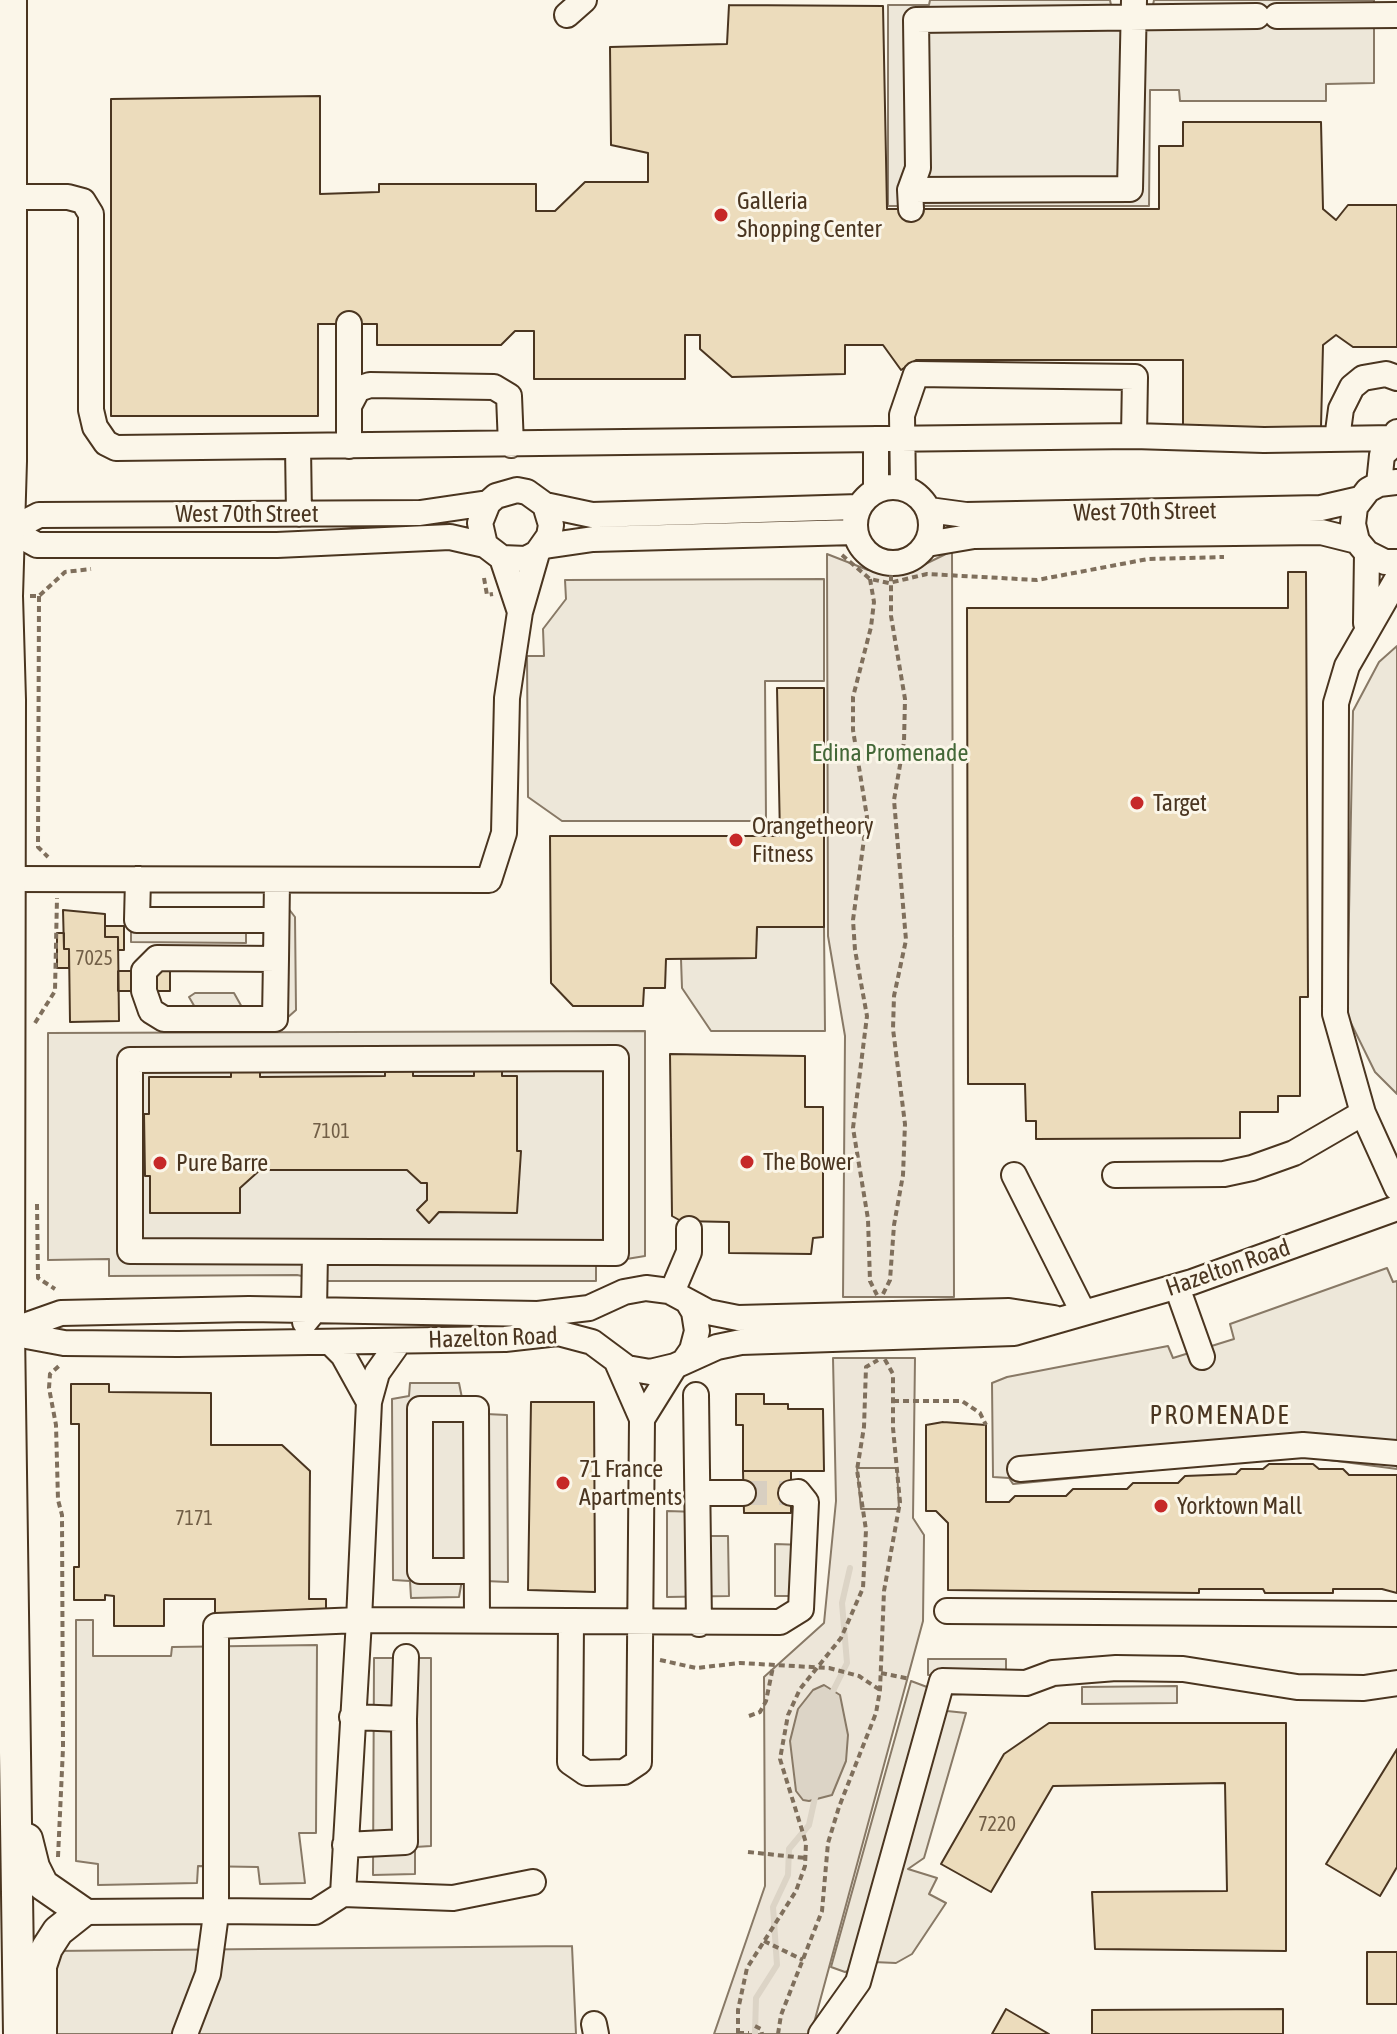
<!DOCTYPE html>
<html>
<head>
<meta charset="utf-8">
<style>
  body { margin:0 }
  canvas { display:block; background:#fbf6e9 }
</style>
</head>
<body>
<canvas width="1397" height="2034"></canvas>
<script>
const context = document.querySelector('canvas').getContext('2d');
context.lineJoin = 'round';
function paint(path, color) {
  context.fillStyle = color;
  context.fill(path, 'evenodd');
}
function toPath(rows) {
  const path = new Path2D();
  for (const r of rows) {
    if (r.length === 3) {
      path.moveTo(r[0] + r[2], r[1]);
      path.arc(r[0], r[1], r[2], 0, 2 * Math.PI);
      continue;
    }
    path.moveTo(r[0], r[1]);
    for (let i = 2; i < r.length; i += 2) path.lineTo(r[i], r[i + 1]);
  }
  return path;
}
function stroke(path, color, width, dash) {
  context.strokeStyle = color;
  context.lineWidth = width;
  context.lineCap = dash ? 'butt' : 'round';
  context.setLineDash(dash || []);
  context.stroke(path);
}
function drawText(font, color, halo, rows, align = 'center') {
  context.font = font + ' "Asap Condensed",sans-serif';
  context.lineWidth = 6;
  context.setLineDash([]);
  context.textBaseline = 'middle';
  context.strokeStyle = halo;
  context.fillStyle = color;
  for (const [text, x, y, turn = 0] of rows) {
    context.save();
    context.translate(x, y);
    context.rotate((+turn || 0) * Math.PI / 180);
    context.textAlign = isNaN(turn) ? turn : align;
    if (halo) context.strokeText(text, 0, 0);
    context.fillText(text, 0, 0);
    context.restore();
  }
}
const green = toPath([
  [952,551,954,1297,843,1297,845,1036,828,936,827,554,868,570,911,571,952,551],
  [833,1358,915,1358,913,1518,924,1535,923,1621,811,2034,714,2034,765,1886,764,1677,824,1623,836,1501,833,1358]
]);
paint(green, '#ede6d9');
stroke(green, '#887966', 2);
const parking = toPath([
  [930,0,1110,0,1111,5,1153,5,1154,0,1374,0,1374,83,1326,84,1326,101,1180,101,1179,90,1150,90,1149,206,888,206,888,5,929,5,930,0],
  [824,579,824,681,765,681,766,821,562,821,528,797,527,656,544,656,543,629,566,599,565,580,824,579],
  [1397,646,1397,1094,1375,1072,1347,1015,1353,711,1379,662,1397,646],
  [288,908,295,917,296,1010,287,1018,288,908],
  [131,927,246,928,246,943,131,942,131,927],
  [757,927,824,927,825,1031,711,1031,682,988,681,959,755,958,757,927],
  [195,993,234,993,243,1009,196,1009,189,997,195,993],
  [645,1031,645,1256,596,1264,596,1281,327,1281,297,1275,109,1276,109,1259,48,1260,48,1033,645,1031],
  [1387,1268,1393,1282,1397,1281,1397,1469,1299,1456,1013,1484,1009,1478,993,1477,992,1383,1007,1377,1168,1346,1173,1358,1234,1339,1230,1324,1387,1268],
  [410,1383,459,1383,465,1413,507,1415,508,1582,462,1580,459,1597,411,1598,410,1581,393,1580,392,1399,409,1396,410,1383],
  [857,1468,897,1468,899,1509,861,1509,857,1468],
  [667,1511,698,1512,699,1536,728,1536,729,1596,667,1597,667,1511],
  [775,1544,804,1545,802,1596,775,1596,775,1544],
  [76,1620,93,1620,93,1656,171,1656,172,1647,317,1645,316,1833,299,1833,305,1883,260,1884,258,1867,198,1866,197,1883,98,1885,98,1864,76,1861,76,1620],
  [374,1658,431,1658,431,1846,415,1847,415,1874,373,1875,374,1658],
  [928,1659,1006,1659,1006,1675,928,1675,928,1659],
  [911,1681,927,1687,947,1711,966,1713,924,1858,908,1869,937,1878,929,1894,946,1903,912,1954,896,1963,873,1962,845,1972,831,1967,911,1681],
  [1177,1686,1177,1703,1082,1704,1082,1687,1177,1686],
  [572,1946,576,2034,51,2034,52,1951,572,1946]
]);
paint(parking, '#ede7d9');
stroke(parking, '#887966', 2);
const water = toPath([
  [824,1685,840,1695,848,1735,846,1761,832,1795,809,1801,803,1800,796,1791,790,1741,798,1709,813,1690,824,1685]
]);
paint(water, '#dcd4c6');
stroke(water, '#887966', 2);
stroke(toPath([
  [831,1695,847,1663,842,1603,850,1568],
  [755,2033,756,1998,777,1965,773,1907,788,1875,789,1849,809,1825,816,1793]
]), '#dcd4c6', 6);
const building = toPath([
  [729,5,883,6,887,209,1159,209,1159,146,1183,146,1183,122,1321,122,1323,209,1336,220,1348,205,1397,205,1397,347,1353,347,1336,335,1323,345,1321,427,1183,427,1183,360,916,360,901,370,883,345,845,345,845,374,732,377,700,349,700,335,685,335,685,379,534,379,534,331,515,331,501,345,377,345,377,324,318,324,318,416,111,416,111,99,320,96,320,194,379,192,379,184,536,184,536,211,555,211,585,182,648,182,648,153,611,145,610,47,727,44,729,5],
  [1288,572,1306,572,1308,997,1300,997,1300,1096,1278,1096,1278,1112,1240,1112,1240,1138,1036,1139,1036,1121,1026,1121,1025,1084,968,1084,967,608,1288,608,1288,572],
  [777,688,824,688,824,927,757,927,756,958,666,959,665,988,644,988,643,1006,573,1006,551,983,550,836,780,836,777,688],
  [63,910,105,914,105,937,118,937,119,1021,70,1022,69,949,64,949,63,910],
  [105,926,124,926,124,950,118,950,118,937,105,937,105,926],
  [57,933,64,933,64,949,69,949,69,968,57,968,57,933],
  [118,971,170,971,170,991,118,991,118,971],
  [670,1054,805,1056,805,1107,823,1107,823,1237,813,1238,811,1254,729,1253,729,1222,681,1221,672,1216,670,1054],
  [385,1065,413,1065,413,1076,474,1076,474,1066,502,1067,502,1076,517,1076,517,1151,521,1151,517,1213,439,1212,429,1223,417,1210,427,1200,427,1183,421,1183,407,1170,260,1170,240,1188,240,1213,150,1213,150,1176,145,1176,144,1114,149,1114,149,1077,231,1077,231,1066,260,1066,260,1077,385,1076,385,1065],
  [71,1384,109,1384,109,1392,211,1393,211,1445,282,1445,310,1471,309,1599,326,1599,326,1615,215,1614,215,1599,164,1599,164,1626,114,1626,114,1596,105,1595,105,1600,74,1600,74,1567,79,1567,79,1424,71,1424,71,1384],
  [736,1394,764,1394,764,1404,788,1404,788,1409,823,1409,824,1471,743,1471,743,1425,736,1425,736,1394],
  [531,1402,594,1402,595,1592,528,1590,531,1402],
  [943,1422,986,1425,986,1502,1009,1502,1015,1496,1066,1496,1073,1489,1127,1489,1133,1483,1178,1483,1185,1476,1236,1474,1241,1469,1263,1469,1269,1464,1313,1464,1319,1469,1343,1469,1349,1475,1397,1475,1397,1593,1382,1589,1333,1589,1333,1593,1265,1593,1263,1589,1199,1589,1199,1593,948,1590,948,1523,936,1511,926,1511,926,1425,943,1422],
  [743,1471,791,1471,791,1513,744,1513,743,1471],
  [1049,1723,1286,1723,1286,1951,1095,1949,1092,1892,1227,1891,1225,1783,1053,1786,991,1892,941,1864,1004,1754,1049,1723],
  [1397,1749,1397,1867,1380,1896,1326,1864,1397,1749],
  [1367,1952,1397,1952,1397,2004,1367,2004,1367,1952],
  [1006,2009,1049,2034,992,2034,1006,2009],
  [1283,2009,1283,2034,1092,2034,1092,2010,1283,2009]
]);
paint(building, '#ecdcbc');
stroke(building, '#4a3520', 2);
stroke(toPath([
  [743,1493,791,1493]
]), '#d8cfc1', 24, [24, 12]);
const minor = toPath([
  [567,15,584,0],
  [1277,16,1397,15],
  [910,190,1130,189,1134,0],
  [10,197,68,197,83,201,91,214,91,410,95,427,106,443,116,448,1134,436,1264,440,1395,438],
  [911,209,910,190,918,168,916,20,1257,16],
  [349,324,349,406],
  [1337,439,1341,409,1352,387,1363,378,1386,374,1397,378],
  [349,446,349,406,358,389,370,385,494,387,509,396,511,445],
  [298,447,299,514],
  [1397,482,1379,484,1368,490,1355,507,1353,524,1357,541,1367,553,1385,562,1397,562],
  [1379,484,1382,455,1395,443,1397,432],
  [893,525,38],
  [903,488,902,415,916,374,1135,377,1134,436],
  [876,491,876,439],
  [545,505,592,515,859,507],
  [929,510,966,515,1321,508,1360,499],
  [0,530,10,530,39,515,420,513,488,503],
  [10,530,37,545,277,545,450,537,485,545],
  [927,544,974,536,1321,532,1357,541],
  [545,546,593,539,855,532],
  [502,558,526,559,537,553,549,536,551,525,545,505,527,492,517,490,496,496,488,503,480,523,485,545,502,558,520,612],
  [1397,579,1347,666,1336,703,1335,1014,1363,1113,1397,1188],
  [1366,623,1367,553],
  [9,879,489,880,504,833,507,698,520,612,537,553],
  [138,879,137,920,276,920],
  [276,959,157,958,144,971,144,991,151,1011,164,1019,275,1019,276,959,277,880],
  [616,1058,616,1253,130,1251,130,1060,616,1058],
  [1014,1175,1083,1312],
  [1115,1175,1224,1174,1252,1168,1294,1153,1363,1113],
  [1177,1287,1202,1357],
  [672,1292,689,1252,689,1229],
  [305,1322,314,1311,315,1252],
  [0,1331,64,1343,178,1344,505,1339,558,1333,592,1342,627,1368,650,1372,675,1366,717,1347,741,1342,1014,1333,1192,1282,1397,1208],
  [10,1331,61,1313,249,1309,538,1314,589,1308,624,1292,646,1288,669,1291,708,1312,738,1318,1009,1311,1054,1318],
  [331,1343,343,1355,369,1402,377,1373,399,1342],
  [685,1360,692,1350,697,1331,694,1312,688,1302],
  [617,1362,642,1419,675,1366],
  [696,1395,699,1624],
  [369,1402,359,1620,780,1622,801,1609,806,1502,798,1492,791,1493],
  [1020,1469,1303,1445,1397,1453],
  [698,1493,743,1493],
  [476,1571,420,1571,420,1409,476,1409,477,1620],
  [947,1611,1397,1614],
  [571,1622,570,1762,586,1773,624,1772,639,1762,642,1419],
  [352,1717,404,1719,406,1657],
  [345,1845,405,1842,404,1719],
  [343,1894,453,1898,533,1882],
  [82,1912,216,1911,315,1912,343,1894,359,1620,216,1626,216,1914,208,1974,185,2034],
  [594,2024,596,2034],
  [821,2034,858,1982,942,1681,1026,1683,1053,1673,1116,1668,1183,1669,1297,1687,1364,1688,1397,1683]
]);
const major = toPath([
  [11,0,11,461,7,596,10,700,9,1331,19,2034],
  [27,1839,34,1867,43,1885,82,1912,58,1931,47,1948,41,1966,41,2034]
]);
stroke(minor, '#4a3520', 28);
stroke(major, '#4a3520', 34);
stroke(toPath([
  [842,555,870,579,889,583,927,574,1037,580,1148,559,1224,557],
  [484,578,487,595,493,594],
  [870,579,874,602,871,627,853,697,853,730,867,817,853,920,855,950,867,1016,853,1128,868,1219,870,1281,877,1295],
  [30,596,39,596,65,572,91,569],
  [39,596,38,847,48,857],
  [35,1023,55,991,57,898],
  [37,1204,38,1278,55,1289],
  [883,1294,890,1280,894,1225,903,1175,905,1124,893,1029,894,996,906,940,894,800,904,742,905,699,891,616,891,563],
  [893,1401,962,1401,980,1413,986,1425],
  [660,1660,696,1668,740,1663,829,1668,859,1676,880,1690],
  [881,1673,910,1679],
  [749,1716,760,1712,766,1701,773,1667],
  [748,1852,805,1858],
  [58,1857,63,1748,62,1515,58,1500,56,1425,49,1388,50,1374,61,1364],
  [764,1941,803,1960],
  [755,2026,761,2029,762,2034],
  [738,2033,749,2033],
  [738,2034,738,2010,747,1968,796,1891,805,1866,806,1843,780,1759,788,1715,800,1689,841,1638,863,1588,866,1530,857,1470,864,1427,866,1367,878,1360],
  [778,2034,781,2015,822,1911,828,1843,839,1807,876,1713,880,1690,884,1591,900,1502,893,1428,893,1374,884,1358]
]), '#7f6f5c', 4, [6, 4]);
stroke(minor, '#fbf6e9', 24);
stroke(major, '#fbf6e9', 30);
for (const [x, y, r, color] of [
  [721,215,8,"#c62828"],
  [1137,803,8,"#c62828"],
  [736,840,8,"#c62828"],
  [747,1162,8,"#c62828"],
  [160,1163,8,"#c62828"],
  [563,1483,8,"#c62828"],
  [1161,1506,8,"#c62828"]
]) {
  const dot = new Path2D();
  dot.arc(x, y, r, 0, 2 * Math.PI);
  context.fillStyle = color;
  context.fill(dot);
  stroke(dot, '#fbf6e9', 3);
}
drawText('20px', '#725f47', null, [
  ["7025",94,959],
  ["7101",331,1132],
  ["7171",194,1519],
  ["7220",997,1825]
]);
drawText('24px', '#4a3520', '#fbf6e9', [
  ["Galleria",737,201],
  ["Shopping Center",737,229],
  ["Target",1153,803],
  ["Orangetheory",752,826],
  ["Fitness",752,854],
  ["The Bower",763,1162],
  ["Pure Barre",176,1163],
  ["71 France",579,1469],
  ["Apartments",579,1497],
  ["Yorktown Mall",1177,1506]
], 'left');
drawText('24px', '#4a3520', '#fbf6e9', [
  ["West 70th Street",1145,512,-1],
  ["West 70th Street",247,514],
  ["Hazelton Road",1228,1268,-19],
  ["Hazelton Road",493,1338,-2]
]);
drawText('24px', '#436837', '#fbf6e9', [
  ["Edina Promenade",890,753]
]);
context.letterSpacing = '2px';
drawText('26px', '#4a3520', '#fbf6e9', [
  ["PROMENADE",1220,1416]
]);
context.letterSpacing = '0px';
</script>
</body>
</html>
